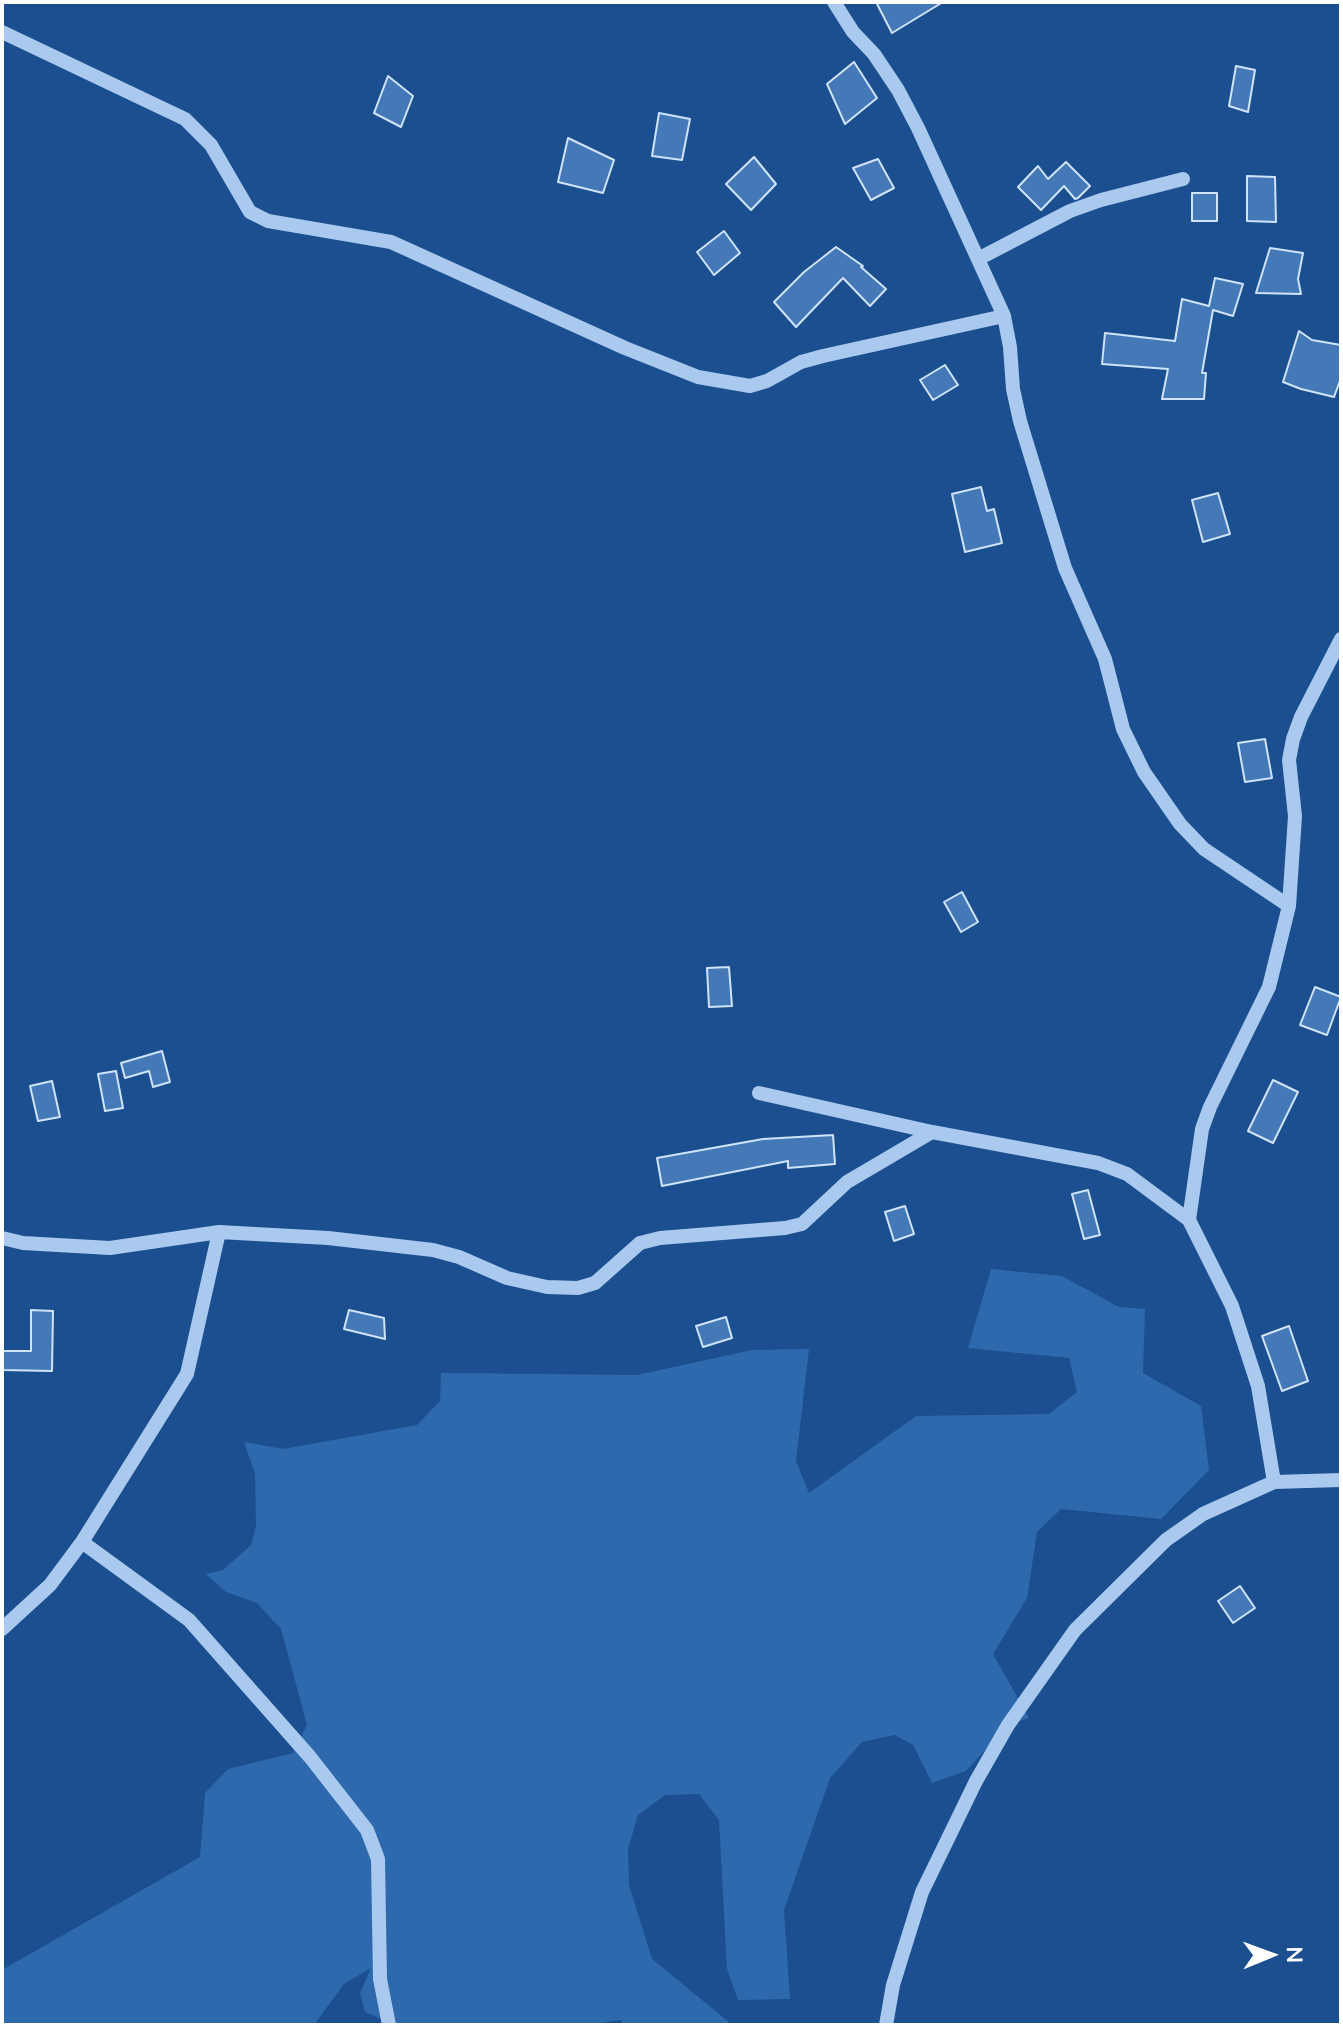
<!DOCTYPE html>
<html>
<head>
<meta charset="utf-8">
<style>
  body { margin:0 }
  #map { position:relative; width:1343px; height:2027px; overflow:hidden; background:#1b4f8f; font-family:Mulish,sans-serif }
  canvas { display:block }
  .frame { position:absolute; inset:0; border:4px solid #fff; pointer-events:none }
  .north { position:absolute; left:1231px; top:1915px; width:80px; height:80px; -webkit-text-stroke:6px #1b4f8f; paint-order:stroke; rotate:89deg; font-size:22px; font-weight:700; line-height:32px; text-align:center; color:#fff }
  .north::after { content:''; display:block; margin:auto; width:28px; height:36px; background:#fff; clip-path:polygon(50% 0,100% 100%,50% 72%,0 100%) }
</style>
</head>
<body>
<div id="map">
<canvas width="1343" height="2027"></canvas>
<div class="frame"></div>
<div class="north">N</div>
</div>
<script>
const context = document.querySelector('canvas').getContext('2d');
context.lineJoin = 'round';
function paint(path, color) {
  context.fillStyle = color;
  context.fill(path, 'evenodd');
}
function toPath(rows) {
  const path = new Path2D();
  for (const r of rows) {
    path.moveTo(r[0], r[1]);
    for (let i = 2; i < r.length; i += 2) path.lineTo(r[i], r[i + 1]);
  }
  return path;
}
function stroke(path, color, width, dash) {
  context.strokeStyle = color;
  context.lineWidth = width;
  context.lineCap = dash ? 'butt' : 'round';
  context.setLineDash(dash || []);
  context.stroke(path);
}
paint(toPath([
  [991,1269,1062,1276,1119,1307,1145,1309,1143,1373,1201,1406,1209,1470,1161,1519,1061,1509,1037,1532,1027,1598,993,1654,1029,1718,1008,1725,966,1771,932,1783,913,1745,895,1735,862,1742,830,1778,784,1910,790,1999,738,2000,727,1969,719,1820,699,1794,665,1795,638,1815,628,1849,629,1885,652,1959,729,2022,724,2025,623,2025,621,2020,587,2025,385,2025,385,2021,365,2012,360,1993,371,1968,344,1984,314,2025,2,2025,2,1970,200,1857,205,1793,228,1769,293,1753,307,1725,281,1629,257,1603,226,1592,206,1574,223,1570,251,1545,256,1526,255,1474,244,1442,283,1449,417,1425,440,1401,441,1373,637,1375,752,1350,809,1349,796,1461,809,1493,916,1416,1049,1414,1077,1392,1069,1358,968,1348]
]), '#2e69ad');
const building = toPath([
  [876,2,943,2,892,33,876,2],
  [854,62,877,98,845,124,827,84,854,62],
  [1236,66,1255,70,1248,112,1229,106,1236,66],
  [388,76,413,96,401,127,374,113,388,76],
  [659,113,690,119,682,160,652,156,659,113],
  [568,138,614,160,603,193,558,182,568,138],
  [754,157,776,184,751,210,726,184,754,157],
  [878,159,894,188,871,200,853,168,878,159],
  [1066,162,1090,186,1078,198,1075,199,1064,186,1041,210,1018,187,1038,166,1048,179,1066,162],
  [1247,176,1275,177,1276,222,1247,221,1247,176],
  [1192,193,1217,193,1217,221,1192,221,1192,193],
  [724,231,740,253,714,275,697,252,724,231],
  [836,247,863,266,861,267,886,289,870,306,843,278,796,327,774,302,804,272,836,247],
  [1270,248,1303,253,1298,279,1301,294,1256,293,1270,248],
  [1215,278,1243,284,1233,316,1213,310,1202,373,1206,373,1204,399,1162,399,1168,369,1102,364,1105,333,1175,341,1182,299,1209,306,1215,278],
  [1299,331,1312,340,1341,345,1341,378,1334,397,1301,389,1283,382,1299,331],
  [945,365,958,385,933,400,920,380,945,365],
  [981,487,987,511,994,509,1002,543,965,552,952,494,981,487],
  [1218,493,1230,534,1203,542,1192,500,1218,493],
  [1265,739,1272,778,1245,782,1238,743,1265,739],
  [962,892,978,922,961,932,944,902,962,892],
  [729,967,732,1006,709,1007,707,968,729,967],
  [1315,987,1341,997,1327,1035,1300,1025,1315,987],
  [162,1051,170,1082,153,1087,149,1071,125,1078,121,1063,162,1051],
  [116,1071,123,1108,105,1111,98,1074,116,1071],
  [1273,1080,1298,1092,1273,1143,1248,1131,1273,1080],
  [52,1081,60,1117,38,1121,30,1086,52,1081],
  [833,1135,835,1164,788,1168,788,1161,662,1186,657,1158,763,1139,833,1135],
  [1088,1190,1100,1235,1084,1239,1072,1194,1088,1190],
  [905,1206,914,1234,894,1241,885,1212,905,1206],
  [31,1310,53,1311,52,1371,2,1370,2,1351,31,1351,31,1310],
  [349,1310,384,1318,385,1339,344,1329,349,1310],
  [726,1317,732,1338,703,1347,696,1326,726,1317],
  [1289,1326,1308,1381,1282,1391,1262,1336,1289,1326],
  [1240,1586,1255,1608,1233,1623,1218,1601,1240,1586]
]);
paint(building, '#4478b7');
stroke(building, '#cfe3fa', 2);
stroke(toPath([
  [834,2,853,32,874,54,898,90,918,128,1004,316,1010,347,1013,389,1020,421,1065,568,1105,659,1123,729,1144,772,1180,824,1204,849,1289,906],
  [2,32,185,119,211,145,250,212,268,221,391,242,625,348,698,377,750,386,767,381,801,362,823,356,1004,316],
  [978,259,1070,211,1101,200,1183,179],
  [759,1093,932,1132,1098,1163,1127,1174,1189,1220,1232,1306,1258,1386,1274,1482],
  [1189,1220,1202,1129,1210,1107,1269,987,1289,906,1295,816,1289,760,1293,739,1301,717,1341,639],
  [2,1238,23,1243,110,1248,219,1232,328,1238,433,1250,459,1257,507,1278,547,1287,578,1288,595,1283,640,1243,660,1238,785,1228,802,1224,847,1182,932,1132],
  [82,1542,189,1620,310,1757,367,1830,378,1859,380,1979,389,2025],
  [2,1629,50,1585,82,1542,187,1374,219,1232],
  [886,2025,893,1985,922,1892,976,1781,1008,1725,1075,1630,1166,1540,1203,1514,1274,1482,1341,1480]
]), '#a9c9ee', 14);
</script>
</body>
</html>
